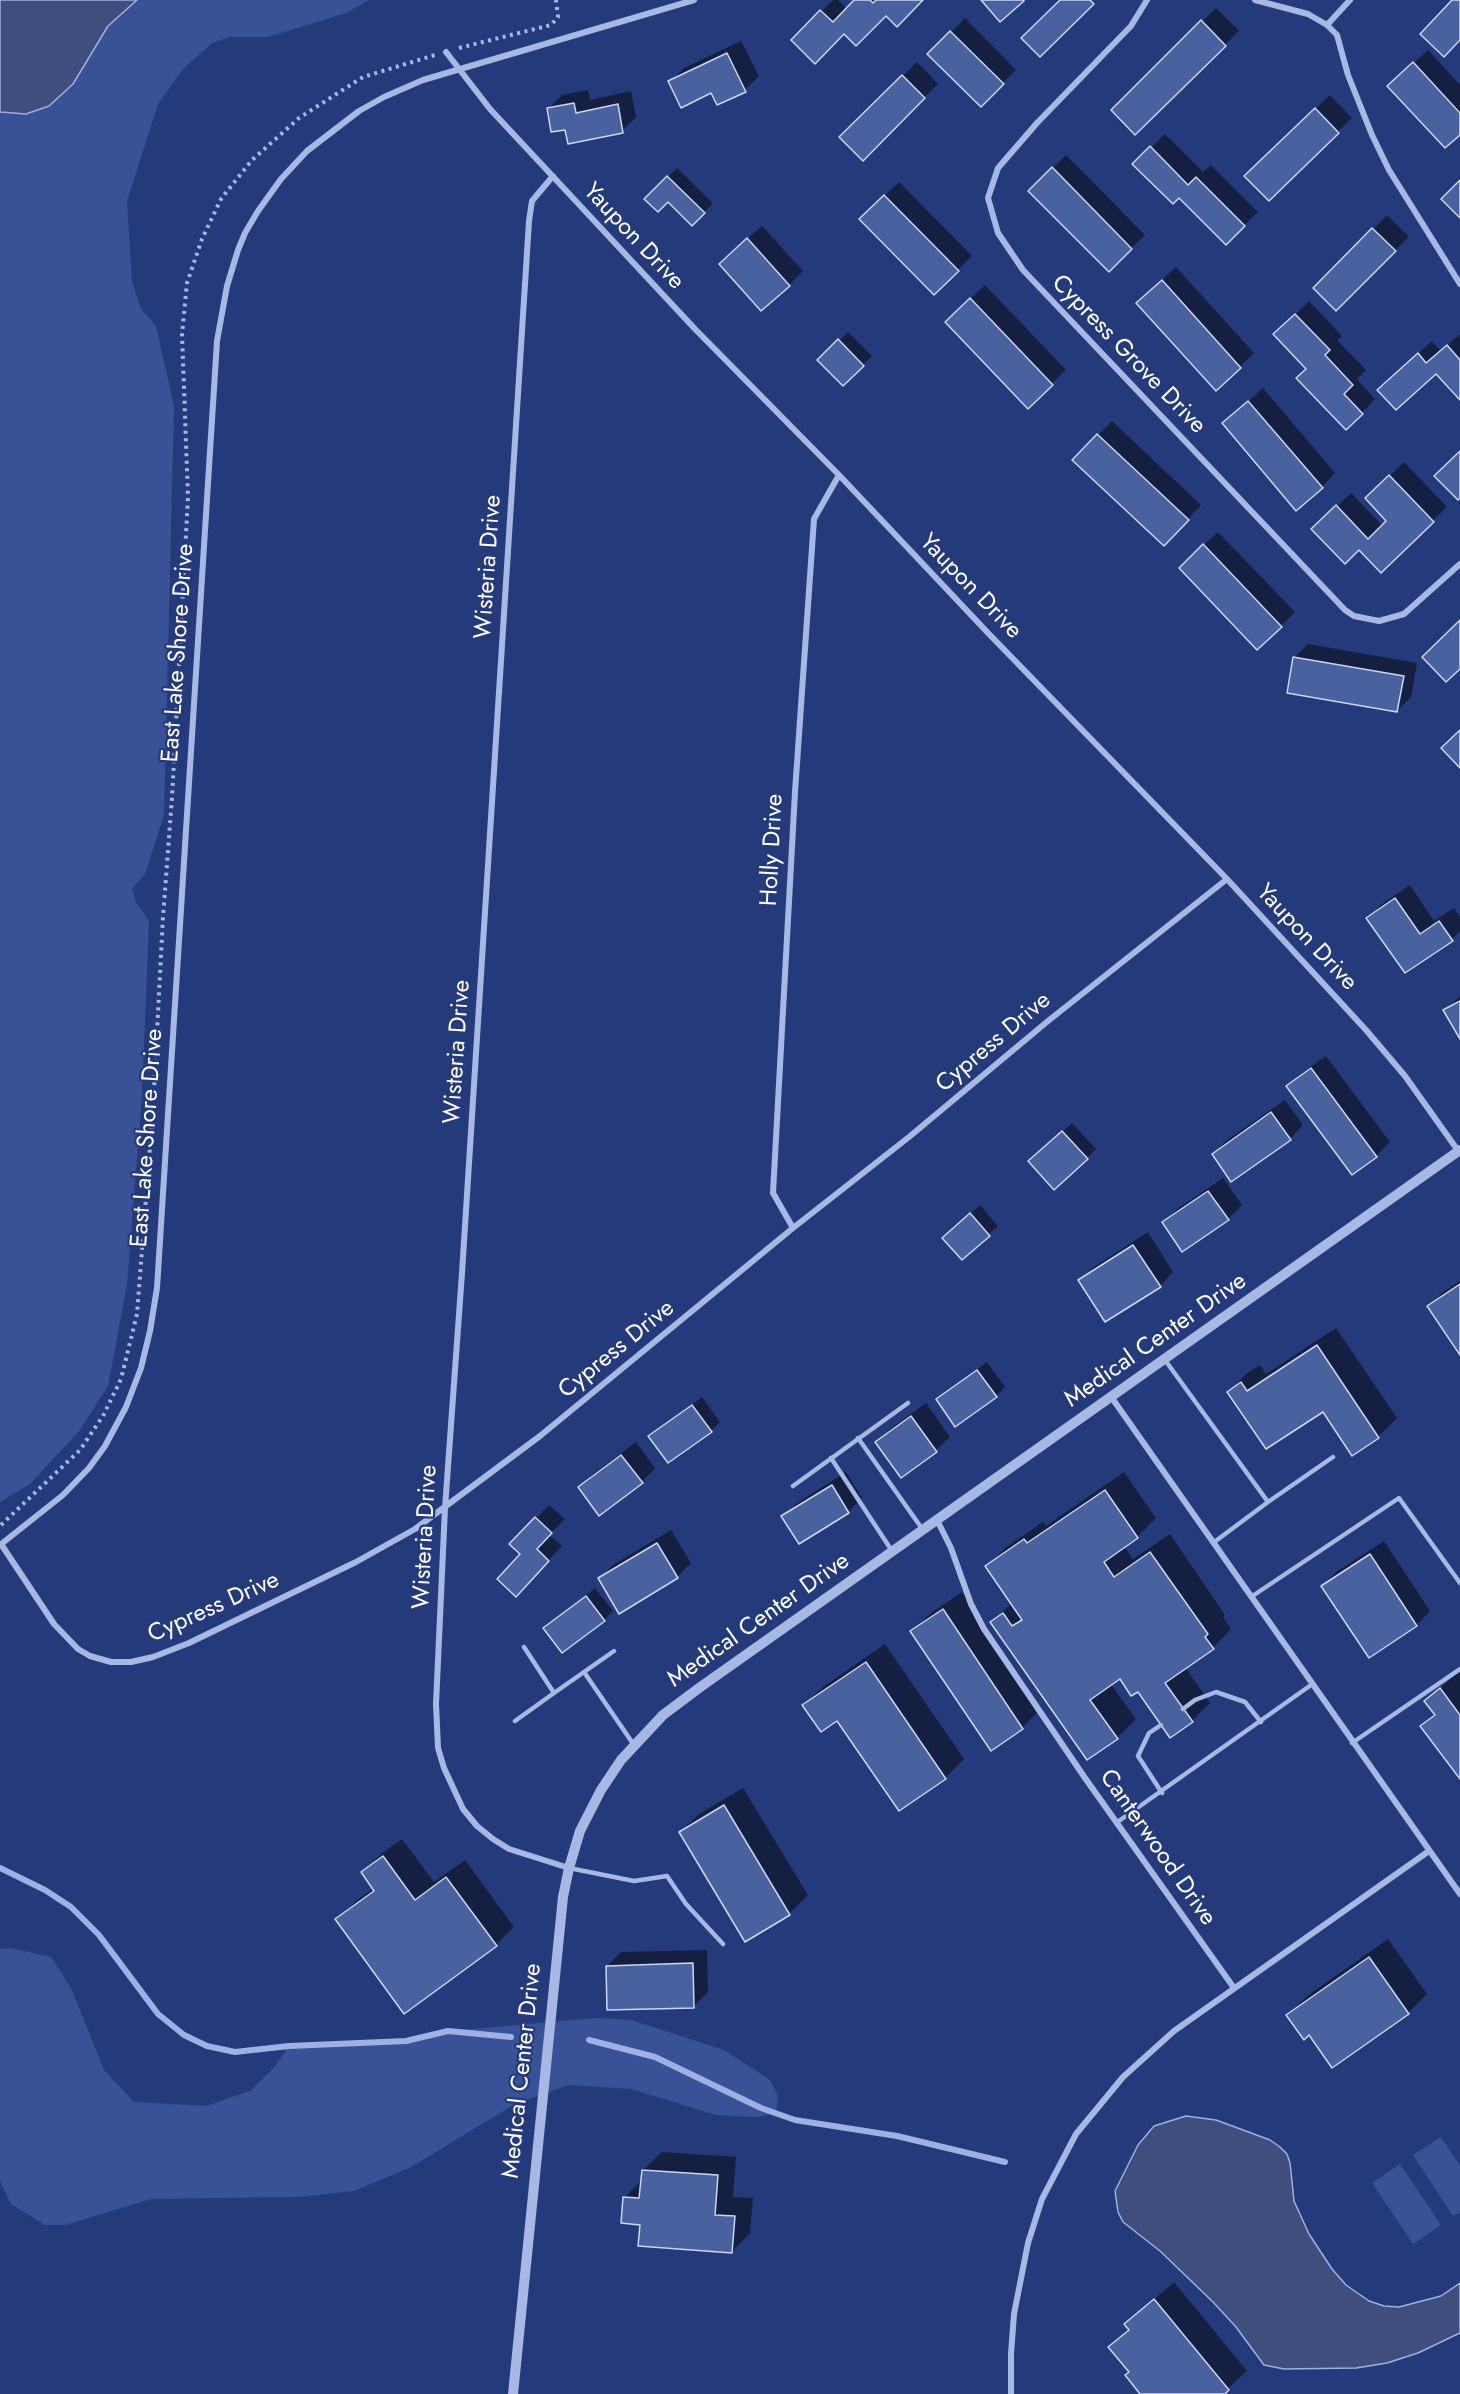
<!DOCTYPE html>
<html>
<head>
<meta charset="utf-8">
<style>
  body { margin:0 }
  canvas { display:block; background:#253a7a }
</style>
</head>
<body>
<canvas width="1460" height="2394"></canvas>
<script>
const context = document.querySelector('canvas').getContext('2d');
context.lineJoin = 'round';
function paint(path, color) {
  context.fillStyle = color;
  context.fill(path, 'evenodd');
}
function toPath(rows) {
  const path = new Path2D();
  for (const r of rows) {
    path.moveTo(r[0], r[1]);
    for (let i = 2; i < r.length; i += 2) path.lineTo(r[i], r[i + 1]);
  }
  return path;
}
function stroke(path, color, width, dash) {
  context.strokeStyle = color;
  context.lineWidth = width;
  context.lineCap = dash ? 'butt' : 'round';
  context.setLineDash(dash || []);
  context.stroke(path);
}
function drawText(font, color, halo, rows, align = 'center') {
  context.font = font + ' Jost,sans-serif';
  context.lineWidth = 4.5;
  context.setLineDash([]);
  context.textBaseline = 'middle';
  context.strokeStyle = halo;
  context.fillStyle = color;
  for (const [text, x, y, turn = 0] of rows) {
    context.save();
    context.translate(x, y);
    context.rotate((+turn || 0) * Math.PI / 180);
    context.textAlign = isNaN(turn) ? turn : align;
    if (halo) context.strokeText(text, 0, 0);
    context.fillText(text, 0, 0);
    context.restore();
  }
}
paint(toPath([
  [137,0,369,0,346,13,268,37,229,37,212,43,183,69,158,104,127,201,132,281,141,309,156,326,174,406,164,815,145,874,132,889,136,902,149,921,142,1095,127,1285,108,1386,80,1430,30,1484,0,1502,0,112,26,114,73,84,108,26],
  [10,1948,51,1957,71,1988,104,2070,134,2102,207,2106,229,2098,250,2091,274,2068,289,2046,406,2041,448,2031,597,2018,631,2020,724,2050,770,2080,778,2096,776,2113,757,2117,716,2115,631,2089,569,2085,515,2104,411,2167,354,2191,298,2197,151,2199,65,2225,45,2225,11,2204,0,2181,0,1949],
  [1441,2137,1460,2166,1460,2212,1453,2216,1413,2155],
  [1400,2164,1441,2225,1413,2244,1372,2183]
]), '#395297');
const water = toPath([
  [0,0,137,0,108,26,73,84,49,106,26,114,0,112,0,0],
  [1186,2116,1216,2120,1270,2140,1280,2147,1287,2154,1290,2163,1294,2201,1309,2234,1332,2269,1346,2285,1369,2301,1384,2306,1399,2307,1441,2296,1460,2283,1460,2333,1418,2353,1387,2363,1356,2368,1284,2369,1264,2365,1236,2327,1213,2302,1160,2251,1123,2222,1118,2212,1115,2191,1138,2145,1154,2126,1186,2116]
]);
paint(water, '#3f4e7d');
stroke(water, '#9db1e4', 1.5);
paint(toPath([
  [833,0,838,0,847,9,856,0,922,0,844,32,793,40],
  [1216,8,1239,31,1135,133,1113,110],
  [965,18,1016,70,981,105,929,54],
  [741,41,759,76,745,90,712,91,670,82,684,68],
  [1428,50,1460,85,1460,133,1403,72],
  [917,62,938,84,863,159,841,137],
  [588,90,590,100,631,91,636,117,622,131,566,128,548,109,562,95],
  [1330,95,1352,118,1269,199,1247,176],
  [1165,134,1203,172,1211,165,1258,212,1226,243,1179,196,1135,164],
  [1066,155,1145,235,1109,270,1030,191],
  [677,168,713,203,692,224,668,200,646,199],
  [899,182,972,256,934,293,861,219],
  [1387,215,1409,237,1336,309,1315,288],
  [762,226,803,271,789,285,734,250],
  [1176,267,1254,353,1216,389,1152,289],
  [985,285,1066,370,1028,406,947,322],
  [1309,301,1342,336,1337,340,1366,370,1357,379,1375,399,1362,413,1308,369,1275,334],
  [848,332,872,356,843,384,819,360],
  [1460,334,1460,398,1436,372,1393,376,1432,341,1441,351],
  [1263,388,1335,473,1322,487,1224,423],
  [1112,421,1201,505,1177,531,1074,460],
  [1404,462,1447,507,1381,571,1359,548,1314,529,1351,493,1383,526,1388,521,1367,498],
  [1218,532,1295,612,1281,626,1194,554],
  [1308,644,1417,663,1411,697,1397,711,1294,658],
  [1410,885,1434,921,1454,908,1460,917,1460,931,1452,939,1405,971,1368,918,1382,904],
  [1460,996,1460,1036,1445,1011],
  [1326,1056,1390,1142,1376,1156,1288,1086,1302,1073],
  [1285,1100,1303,1125,1290,1139,1213,1154,1227,1140],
  [1072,1123,1096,1149,1087,1158,1039,1152],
  [1223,1178,1242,1205,1228,1219,1164,1223,1177,1209],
  [980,1205,998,1226,962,1258,953,1229],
  [1148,1232,1173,1272,1160,1286,1080,1280,1094,1267],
  [1460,1281,1460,1352,1429,1306,1443,1292],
  [1336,1328,1397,1418,1378,1437,1323,1410,1229,1392,1247,1373,1260,1365,1266,1374],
  [987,1362,1005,1387,996,1396,938,1399],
  [702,1397,720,1422,711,1431,669,1461,650,1437],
  [926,1403,950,1437,936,1450,901,1476,877,1443,890,1429],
  [636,1442,655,1468,642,1482,580,1487,593,1474],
  [846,1472,862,1498,848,1512,799,1542,783,1517,797,1503],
  [1124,1472,1156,1518,1137,1537,1124,1546,1133,1559,1170,1534,1225,1615,1223,1617,1231,1629,1213,1648,1185,1667,1210,1703,1192,1721,1120,1677,1110,1683,1136,1719,1117,1738,992,1622,1012,1603,987,1567,1005,1548,1043,1522,1046,1526],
  [549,1505,565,1519,549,1535,562,1546,529,1581,522,1554,536,1518],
  [671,1530,691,1563,677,1577,599,1579,613,1565],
  [1384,1541,1430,1611,1417,1625,1369,1656,1323,1586,1336,1572],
  [595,1588,613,1611,604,1620,545,1628],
  [962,1592,1041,1709,1022,1728,991,1749,912,1631,931,1613],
  [885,1644,964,1759,945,1778,838,1719,804,1705,823,1687],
  [1459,1671,1460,1672,1460,1776,1422,1726,1435,1713,1426,1701],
  [743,1788,808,1895,789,1914,680,1832,699,1814],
  [402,1839,434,1882,465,1860,514,1927,496,1945,337,1919,356,1901,374,1888,363,1872,381,1854],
  [1388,1939,1427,1994,1408,2013,1333,2066,1310,2033,1288,2015,1307,1996],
  [707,1950,708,1992,694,2006,607,1966,621,1952],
  [662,2152,736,2157,733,2197,753,2198,750,2233,732,2252,641,2223,625,2197,642,2180,643,2170],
  [1174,2282,1247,2371,1222,2394,1142,2394,1130,2372,1110,2347,1129,2328,1126,2324]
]), '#0007');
stroke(toPath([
  [0,1868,45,1890,71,1907,99,1935,158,2014,184,2035,207,2046,235,2052,289,2046,406,2041,448,2031,511,2037],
  [589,2040,655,2057,761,2108,795,2120,897,2136,1005,2162]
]), '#9db1e4', 6);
const building = toPath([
  [854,0,870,0,873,3,876,0,923,0,897,27,886,16,856,46,844,34,815,64,791,40,820,10,833,22,854,0],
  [981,0,1024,0,1024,1,1000,22,981,0],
  [1060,0,1090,0,1094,4,1040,57,1021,38,1060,0],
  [1452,0,1460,0,1460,40,1444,57,1420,34,1452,0],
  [1201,20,1226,46,1135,135,1111,110,1201,20],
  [950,31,1004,84,981,107,927,54,950,31],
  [727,53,746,92,717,105,711,93,681,108,668,81,727,53],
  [1413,62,1460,113,1460,135,1445,148,1387,86,1413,62],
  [902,75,925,98,863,161,839,137,902,75],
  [574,103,576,113,618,104,623,133,568,144,565,130,551,132,547,108,574,103],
  [1315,108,1339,133,1269,201,1244,176,1315,108],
  [1150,146,1188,185,1196,177,1245,226,1226,245,1179,198,1173,204,1132,164,1150,146],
  [1052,167,1132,249,1109,272,1028,191,1052,167],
  [667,176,705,213,692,226,668,202,658,212,644,199,667,176],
  [1460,180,1460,218,1441,199,1460,180],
  [884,195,959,271,934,295,859,219,884,195],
  [1372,228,1396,251,1336,311,1313,288,1372,228],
  [747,238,790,286,761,311,719,264,747,238],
  [1162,280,1241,368,1216,391,1136,303,1162,280],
  [970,298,1053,385,1028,409,945,322,970,298],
  [1295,314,1330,350,1325,355,1353,385,1344,394,1363,414,1346,430,1296,378,1306,369,1273,334,1295,314],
  [838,339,864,366,843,386,817,360,838,339],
  [1447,345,1460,360,1460,400,1436,374,1396,410,1377,390,1418,353,1426,363,1447,345],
  [1248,401,1323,488,1296,511,1222,423,1248,401],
  [1097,434,1189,520,1164,546,1072,460,1097,434],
  [1460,451,1460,498,1458,500,1434,476,1460,451],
  [1389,475,1434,522,1381,573,1359,550,1345,564,1311,529,1336,505,1368,539,1386,521,1365,498,1389,475],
  [1203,544,1282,627,1257,650,1179,568,1203,544],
  [1460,620,1460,669,1446,682,1422,657,1460,620],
  [1293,657,1404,676,1397,712,1287,693,1293,657],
  [1460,730,1460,768,1441,748,1460,730],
  [1395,898,1420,934,1439,921,1453,941,1405,973,1366,918,1395,898],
  [1460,1001,1460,1039,1443,1010,1460,1001],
  [1311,1068,1377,1157,1352,1175,1286,1086,1311,1068],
  [1271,1112,1291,1140,1231,1182,1212,1154,1271,1112],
  [1062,1131,1088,1159,1054,1190,1028,1161,1062,1131],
  [1208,1191,1229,1220,1182,1252,1162,1222,1208,1191],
  [970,1213,990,1236,962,1260,942,1238,970,1213],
  [1133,1245,1161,1287,1105,1322,1078,1280,1133,1245],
  [1460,1284,1460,1355,1427,1306,1460,1284],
  [1317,1345,1379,1438,1352,1456,1323,1412,1266,1449,1227,1392,1241,1382,1247,1391,1317,1345],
  [977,1370,997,1397,955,1427,936,1399,977,1370],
  [692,1405,712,1432,668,1463,648,1436,692,1405],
  [911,1416,937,1452,901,1478,875,1442,911,1416],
  [621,1455,643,1483,599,1516,578,1487,621,1455],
  [832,1485,849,1513,799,1544,781,1516,832,1485],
  [1105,1490,1138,1538,1104,1562,1114,1577,1150,1552,1208,1634,1205,1637,1214,1649,1165,1683,1193,1722,1170,1738,1138,1692,1131,1696,1120,1679,1090,1700,1118,1739,1087,1760,990,1622,1003,1613,1012,1626,1022,1620,985,1566,1024,1539,1027,1543,1105,1490],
  [535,1517,552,1533,537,1549,549,1561,516,1597,497,1579,520,1554,509,1544,535,1517],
  [657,1543,678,1578,619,1614,598,1578,657,1543],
  [1370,1554,1417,1626,1369,1658,1321,1586,1370,1554],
  [586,1596,605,1621,562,1653,543,1628,586,1596],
  [943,1609,1023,1729,991,1751,910,1631,943,1609],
  [866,1662,946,1779,899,1811,837,1721,821,1732,802,1705,866,1662],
  [1440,1688,1460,1715,1460,1779,1420,1726,1435,1715,1424,1701,1440,1688],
  [724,1805,790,1915,745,1942,679,1832,724,1805],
  [383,1856,415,1900,446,1877,497,1946,404,2014,335,1919,374,1891,361,1872,383,1856],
  [1369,1957,1409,2014,1332,2068,1309,2035,1304,2040,1286,2015,1369,1957],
  [693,1963,694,2008,607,2010,606,1966,693,1963],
  [642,2170,718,2175,715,2215,735,2216,732,2253,638,2246,640,2225,621,2223,623,2197,639,2198,642,2170],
  [1154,2299,1229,2390,1225,2394,1140,2394,1125,2375,1129,2372,1108,2347,1129,2330,1124,2324,1154,2299]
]);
paint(building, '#4a61a0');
stroke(building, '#cbd6f3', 1.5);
stroke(toPath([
  [459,48,551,25,558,17,556,0],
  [1,1525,80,1450,103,1416,121,1379,137,1314,153,1109,163,917,172,798,188,497,182,334,187,283,202,239,221,199,252,160,299,118,363,77,435,55]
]), '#a8b8e4', 4, [3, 4.5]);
stroke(toPath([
  [1165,1360,1268,1502,1213,1543],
  [858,1438,923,1530],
  [831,1458,892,1551],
  [793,1486,908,1403],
  [1268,1502,1333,1457],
  [1251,1597,1399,1498,1460,1583],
  [524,1647,554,1693,584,1672,634,1745],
  [584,1672,614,1651],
  [1183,1709,1195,1700,1216,1692,1245,1702,1261,1722],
  [515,1721,554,1693],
  [1161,1725,1149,1733,1138,1756,1162,1793],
  [1352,1743,1460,1669],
  [1116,1823,1311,1685],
  [569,1868,634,1881,667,1876,686,1904,723,1944]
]), '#a8b8e4', 4.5);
stroke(toPath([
  [1147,0,1131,26,1037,123,998,168,988,198,998,233,1023,270,1345,610,1354,616,1379,621,1404,614,1460,564],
  [1255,0,1308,14,1327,25,1337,35,1348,75,1372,135,1389,170,1460,284],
  [1327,25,1350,0],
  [446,52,490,109,695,329,839,475,989,634,1227,879,1366,1030,1405,1076,1459,1152],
  [553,176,532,201,529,221,462,1273,445,1508,436,1704,438,1748,444,1768,463,1809,477,1826,493,1839,509,1849,569,1868],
  [793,1228,773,1193,795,792,814,519,839,475],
  [1112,1398,1460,1894],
  [937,1520,951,1548,971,1604,984,1629,1085,1778,1234,1988],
  [1,1544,54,1624,78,1649,90,1656,111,1662,131,1662,153,1657,189,1643,356,1562,415,1529,540,1436,793,1228,909,1137,1048,1021,1227,879],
  [0,1545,63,1495,89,1468,105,1446,126,1407,141,1368,150,1331,157,1288,217,341,227,286,238,250,245,233,258,211,281,179,307,151,359,111,384,97,423,80,694,0],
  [1011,2394,1011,2354,1014,2314,1028,2243,1042,2199,1076,2134,1123,2077,1174,2031,1429,1851]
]), '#a8b8e4', 6);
stroke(toPath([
  [513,2394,563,1897,569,1868,580,1831,601,1790,621,1760,663,1715,699,1688,1460,1150]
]), '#a8b8e4', 10);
drawText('24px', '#fff', '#253a7a', [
  ["Yaupon Drive",633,237,47],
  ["Cypress Grove Drive",1128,355,46],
  ["Wisteria Drive",489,567,-86],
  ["Yaupon Drive",970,587,46],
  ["East Lake Shore Drive",179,653,-86],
  ["Holly Drive",773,850,-87],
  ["Yaupon Drive",1306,938,47],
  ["Cypress Drive",994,1043,-40],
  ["Wisteria Drive",458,1052,-86],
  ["East Lake Shore Drive",148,1138,-86],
  ["Medical Center Drive",1156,1341,-35],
  ["Cypress Drive",617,1350,-39],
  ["Wisteria Drive",426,1537,-87],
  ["Cypress Drive",214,1608,-24],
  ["Medical Center Drive",759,1621,-35],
  ["Canterwood Drive",1157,1848,55],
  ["Medical Center Drive",523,2071,-84]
]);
</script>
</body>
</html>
